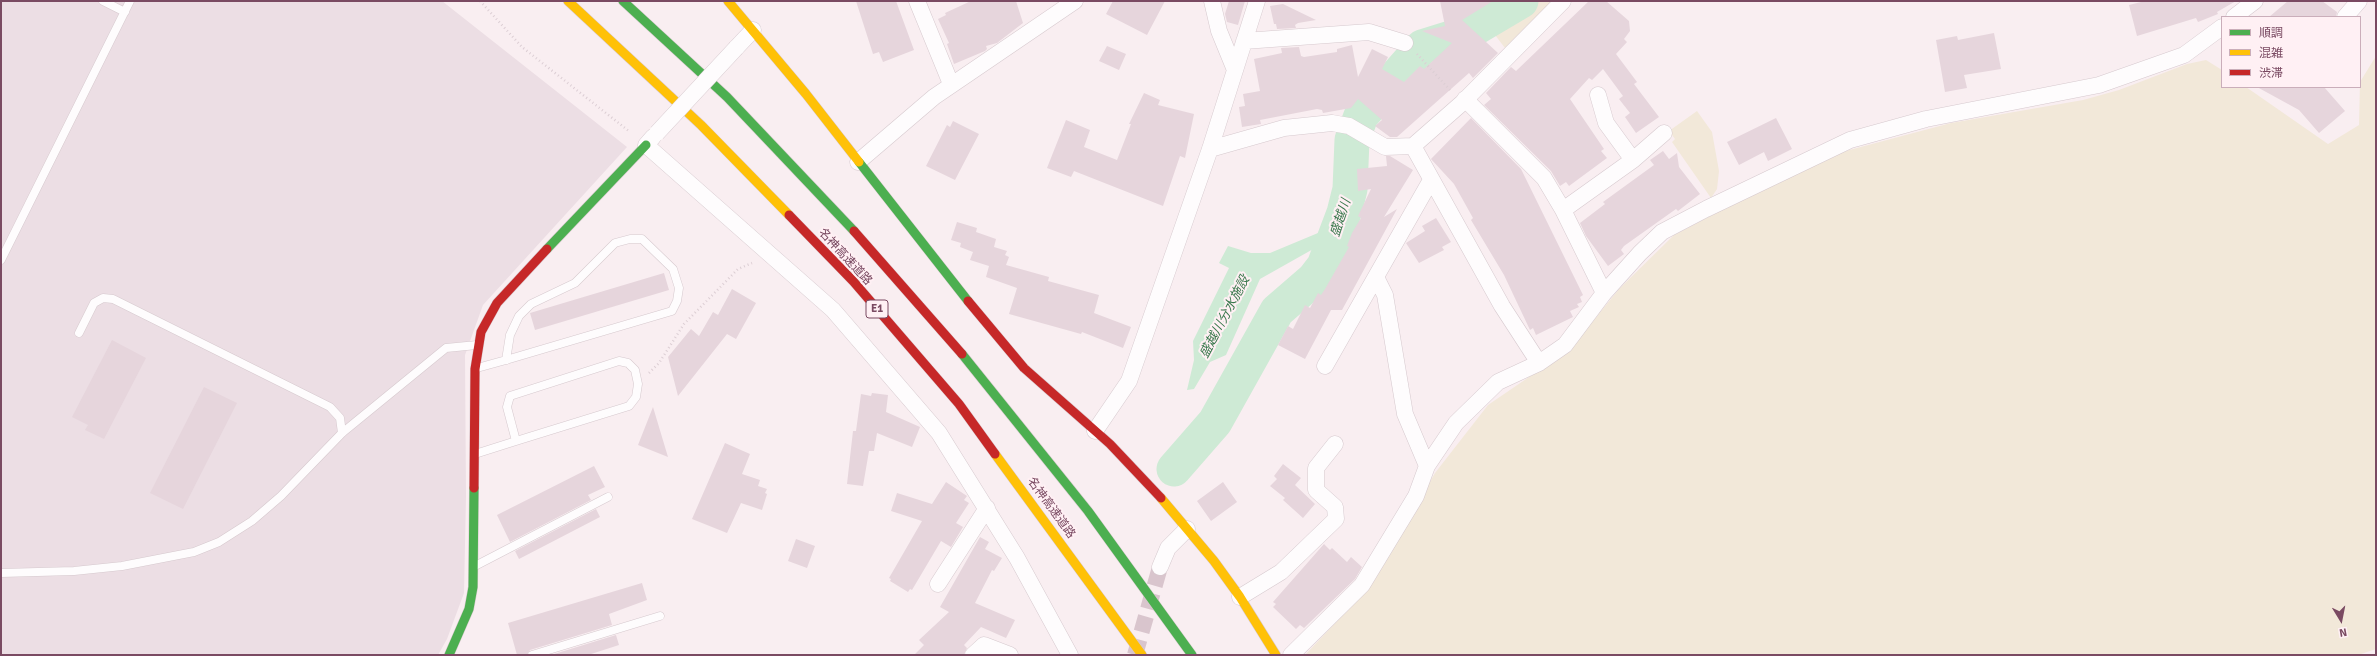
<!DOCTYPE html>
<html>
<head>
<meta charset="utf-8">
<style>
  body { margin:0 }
  #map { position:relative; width:2377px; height:656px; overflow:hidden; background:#f9eef1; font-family:Signika,"Noto Sans JP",sans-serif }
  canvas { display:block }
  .frame { position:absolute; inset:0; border:2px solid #7a4a62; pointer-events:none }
  .legend { position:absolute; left:2221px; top:16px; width:140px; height:72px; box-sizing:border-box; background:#fff0f4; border:1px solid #caaeba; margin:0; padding:5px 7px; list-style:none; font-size:12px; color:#7a4a62 }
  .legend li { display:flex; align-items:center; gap:8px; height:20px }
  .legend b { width:20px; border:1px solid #caaeba }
  .north { position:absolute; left:2321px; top:600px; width:40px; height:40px; -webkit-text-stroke:3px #fff0f4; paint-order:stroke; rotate:170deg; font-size:11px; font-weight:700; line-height:16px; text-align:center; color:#7a4a62 }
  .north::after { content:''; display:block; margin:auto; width:14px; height:18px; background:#7a4a62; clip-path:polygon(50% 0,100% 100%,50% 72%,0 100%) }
</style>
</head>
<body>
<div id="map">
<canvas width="2377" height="656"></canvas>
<div class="frame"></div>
<ul class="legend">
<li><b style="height:5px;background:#4caf50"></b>順調</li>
<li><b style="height:5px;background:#ffc107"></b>混雑</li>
<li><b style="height:5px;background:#c62828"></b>渋滞</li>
</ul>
<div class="north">N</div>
</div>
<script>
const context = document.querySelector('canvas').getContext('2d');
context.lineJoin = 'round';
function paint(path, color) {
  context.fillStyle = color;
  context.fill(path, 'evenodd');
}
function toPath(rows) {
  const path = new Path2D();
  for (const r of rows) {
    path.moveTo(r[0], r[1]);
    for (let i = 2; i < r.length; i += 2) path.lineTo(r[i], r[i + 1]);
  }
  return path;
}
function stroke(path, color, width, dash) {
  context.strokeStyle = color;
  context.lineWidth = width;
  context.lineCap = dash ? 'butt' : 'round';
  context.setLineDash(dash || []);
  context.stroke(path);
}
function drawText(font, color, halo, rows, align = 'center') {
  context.font = font + ' Signika,"Noto Sans JP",sans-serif';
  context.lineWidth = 4;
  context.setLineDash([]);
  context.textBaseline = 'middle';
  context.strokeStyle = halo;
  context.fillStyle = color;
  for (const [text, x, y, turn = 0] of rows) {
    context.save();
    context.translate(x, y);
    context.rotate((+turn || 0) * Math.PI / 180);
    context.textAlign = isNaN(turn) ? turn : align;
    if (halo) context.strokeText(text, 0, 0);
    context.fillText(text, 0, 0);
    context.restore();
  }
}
paint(toPath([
  [1,1,442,1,627,147,483,305,465,355,466,496,464,593,447,639,438,655,1,655]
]), '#ecdee4');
paint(toPath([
  [1534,1,1552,1,1505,48,1495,35,1510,18],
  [2376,56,2376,649,2358,655,1305,655,1350,607,1380,568,1435,473,1488,405,1570,349,1619,289,1674,235,1823,157,1951,123,2083,100,2119,90,2187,64,2206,60,2222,70,2222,87,2246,87,2328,144,2359,125,2360,82],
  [1697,111,1712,132,1719,171,1717,189,1711,198,1672,142,1675,139,1669,131]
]), '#f2e8d9');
paint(toPath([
  [1335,221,1331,239,1260,279,1226,355,1210,362,1194,389,1187,390,1194,360,1193,341,1229,268,1219,263,1228,246,1251,253,1270,253,1318,233]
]), '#ceead5');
stroke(toPath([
  [1326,232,1341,224]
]), '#ceead5', 6);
stroke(toPath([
  [1174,469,1215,422,1277,311,1314,279,1324,266,1344,213,1350,189,1352,140,1361,116,1422,47,1467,33,1521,1]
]), '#ceead5', 35);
paint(toPath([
  [856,1,896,1,914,50,883,62,879,52,873,54],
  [971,1,1016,1,1023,23,997,43,986,46,987,49,985,51,954,64,947,44,949,43,938,19,946,15,945,13],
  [1113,1,1165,1,1147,35,1106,14],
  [1229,1,1245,1,1238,25,1227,22,1225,14],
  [1440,1,1493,1,1462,20,1498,53,1473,78,1469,73,1397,137,1390,137,1375,126,1382,120,1358,99,1351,108,1323,113,1322,110,1317,109,1260,120,1261,124,1242,127,1239,107,1245,106,1243,94,1260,91,1254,59,1282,53,1281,48,1299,47,1301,56,1304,57,1337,52,1337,49,1352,45,1358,77,1372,49,1388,57,1382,69,1404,82,1420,66,1424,69,1452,43,1422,31,1445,26],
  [1589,1,1606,1,1629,21,1630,31,1624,39,1627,42,1616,54,1637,82,1634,84,1659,117,1636,133,1625,117,1630,113,1619,99,1623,96,1603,69,1592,80,1589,78,1570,99,1604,149,1601,151,1607,158,1569,186,1566,182,1560,186,1551,171,1484,105,1491,99,1486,93,1511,67,1516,71],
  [2145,1,2236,1,2217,12,2218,14,2198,22,2196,18,2137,36,2129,5],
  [2288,1,2322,1,2337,12,2336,17,2269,17],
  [1283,4,1316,20,1298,23,1295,25,1296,28,1277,29,1276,24,1274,24,1270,6],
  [1994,33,2001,69,1964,75,1967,88,1945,92,1936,40,1957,36,1958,40],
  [1107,46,1126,54,1119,70,1099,61],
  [2257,87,2324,87,2345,111,2319,133,2299,110],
  [1144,93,1160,100,1158,105,1194,114,1185,158,1180,156,1163,206,1074,171,1071,177,1047,168,1066,120,1090,130,1084,147,1117,160,1131,124,1129,124],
  [1471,118,1521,169,1583,295,1580,297,1582,302,1577,304,1579,307,1570,311,1573,317,1536,335,1533,328,1530,330,1504,275,1471,220,1473,218,1454,184,1431,159],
  [1776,118,1792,149,1768,161,1764,152,1739,165,1727,142],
  [953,121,979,134,955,180,926,166,947,125,950,127],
  [1663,151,1669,159,1677,153,1679,167,1700,194,1678,211,1676,209,1624,246,1621,250,1624,254,1608,266,1586,236,1580,223,1605,204,1603,202,1654,165,1650,160],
  [1386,156,1390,156,1413,170,1384,217,1397,209,1342,310,1331,310,1305,359,1278,345,1288,326,1293,329,1305,305,1310,308,1318,293,1321,295,1325,289,1349,247,1347,246,1352,233,1361,218,1358,216,1371,189,1358,191,1357,169,1387,166],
  [1436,218,1451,242,1442,247,1444,250,1419,263,1406,243,1425,231,1422,226],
  [957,222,977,228,976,232,996,239,994,247,1007,251,1005,255,1009,257,1006,265,1049,277,1048,281,1099,295,1094,313,1131,327,1123,348,1082,332,1081,334,1009,314,1017,288,986,277,989,266,970,260,973,252,960,247,961,243,951,240],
  [664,273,669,290,535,330,530,313],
  [732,289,756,303,736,339,727,334,678,396,668,357,691,329,699,336,713,312,718,315],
  [112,340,146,358,104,439,85,430,88,425,72,417],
  [204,387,237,403,183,509,150,493],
  [872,393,888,395,886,412,920,427,912,447,877,433,874,451,869,451,863,486,847,484,853,431,856,431,861,394,871,396],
  [653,407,668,457,638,445],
  [725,443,750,454,742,474,760,480,758,486,767,489,765,493,767,494,762,510,741,503,727,533,692,519],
  [1283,464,1301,478,1295,485,1315,504,1303,518,1283,500,1285,498,1270,486,1277,479,1274,476],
  [594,466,605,487,588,495,591,500,510,542,497,515],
  [946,482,967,496,964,500,969,503,956,523,963,527,951,547,941,541,912,590,910,589,908,592,890,581,891,579,889,578,922,521,891,511,897,493,932,504],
  [1223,482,1237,502,1211,521,1197,501],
  [596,509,600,517,519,559,515,551],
  [980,537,989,542,985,549,1002,558,994,571,992,570,975,603,1015,620,1006,638,981,627,964,645,967,648,964,655,914,655,924,645,919,640,949,612,940,607],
  [796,539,815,546,807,568,788,561],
  [1324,544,1330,550,1332,548,1347,562,1351,557,1362,567,1355,579,1304,628,1300,625,1296,629,1273,607,1276,604,1273,602],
  [642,583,647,600,609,614,612,625,530,650,527,655,517,655,508,623],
  [616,635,619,645,588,655,551,655]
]), '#e6d5dc');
stroke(toPath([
  [1135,655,1160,567]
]), '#d9c5cd', 16, [16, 8]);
const lane = toPath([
  [103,1,125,12],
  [1,260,130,1],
  [79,333,94,303,103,298,113,299,330,407,340,418,342,433],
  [477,368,506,360,672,311,677,301,679,288,673,269,642,239,630,239,615,243,575,283,531,304,519,316,510,335,506,360],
  [475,454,516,441,629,406,636,397,638,384,635,370,628,363,619,361,510,396,507,407,516,441],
  [475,566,608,497],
  [1,573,74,571,122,566,194,552,219,542,252,521,281,496,342,433,446,348,477,345],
  [532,655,660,616]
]);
const street = toPath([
  [917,1,951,84],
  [1212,1,1219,31,1235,70],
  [2234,17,2255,1],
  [2345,17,2359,1],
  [1244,41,1369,32,1405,43],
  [736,48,753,30],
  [1598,95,1606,123,1633,160],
  [1465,99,1544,178,1563,210,1604,293],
  [653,137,646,145,833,310,939,433,1017,558,1070,655],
  [1413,146,1462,103,1563,1],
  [1210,149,1284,128,1332,123,1349,126,1385,147,1413,146,1502,306,1539,363],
  [858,162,934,97,1075,1],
  [1563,210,1633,160,1664,133],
  [1376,277,1385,295,1405,414,1427,466],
  [1325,366,1431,180],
  [1095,431,1129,381,1210,149,1257,1],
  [1160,567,1168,548,1187,529],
  [938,584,987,508],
  [1240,597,1281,572,1336,519,1335,507,1316,490,1316,468,1335,444],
  [973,655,984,645,1010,655],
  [1291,655,1362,585,1416,496,1427,466,1456,423,1498,382,1539,363,1565,345,1604,293,1640,253,1662,232,1706,209,1850,140,1926,119,2099,85,2184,55,2222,27]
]);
const fast = toPath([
  [623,1,727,97,854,231],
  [859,162,968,301],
  [547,249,646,145],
  [962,354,1088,511,1192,655],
  [449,655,469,609,473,587,474,488]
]);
const slow = toPath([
  [568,1,701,125,789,215],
  [728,1,806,94,859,162],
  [995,454,1142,655],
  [1161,498,1214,561,1240,597,1276,655]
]);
const jam = toPath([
  [789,215,853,281,959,404,995,454],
  [854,231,962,354],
  [968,301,1024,368,1110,444,1161,498],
  [474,488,475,369,481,332,497,303,547,249]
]);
stroke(lane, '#d6c9ce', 9);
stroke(street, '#d6c9ce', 17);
stroke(fast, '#d8cacf', 10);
stroke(slow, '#d8cacf', 10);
stroke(jam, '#d8cacf', 10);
stroke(toPath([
  [480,1,522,47,630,132],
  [1417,54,1450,90],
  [649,373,659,363,684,324,738,269,752,263]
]), '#dcced4', 2.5, [1, 3]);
stroke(lane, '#fefcfd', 8);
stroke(street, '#fefcfd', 16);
stroke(fast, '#4caf50', 9);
stroke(slow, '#ffc107', 9);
stroke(jam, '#c62828', 9);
const streetBridge = toPath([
  [657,133,736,48]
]);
stroke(streetBridge, '#d6c9ce', 17, []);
stroke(streetBridge, '#fefcfd', 16);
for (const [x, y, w] of [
  [877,309,22]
]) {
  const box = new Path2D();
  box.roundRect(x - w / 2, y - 9, w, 18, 3);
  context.fillStyle = '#fff0f4';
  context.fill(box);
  stroke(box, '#7a4a62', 1);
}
drawText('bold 11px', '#7a4a62', null, [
  ["E1",877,309]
]);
drawText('12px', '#7a4a62', '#fff0f4', [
  ["名神高速道路",845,257,47],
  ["名神高速道路",1051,508,54]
]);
drawText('italic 13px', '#3a794d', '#fff0f4', [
  ["盛越川",1341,218,-72],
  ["盛越川分水施設",1225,317,-62]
]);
</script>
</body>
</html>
